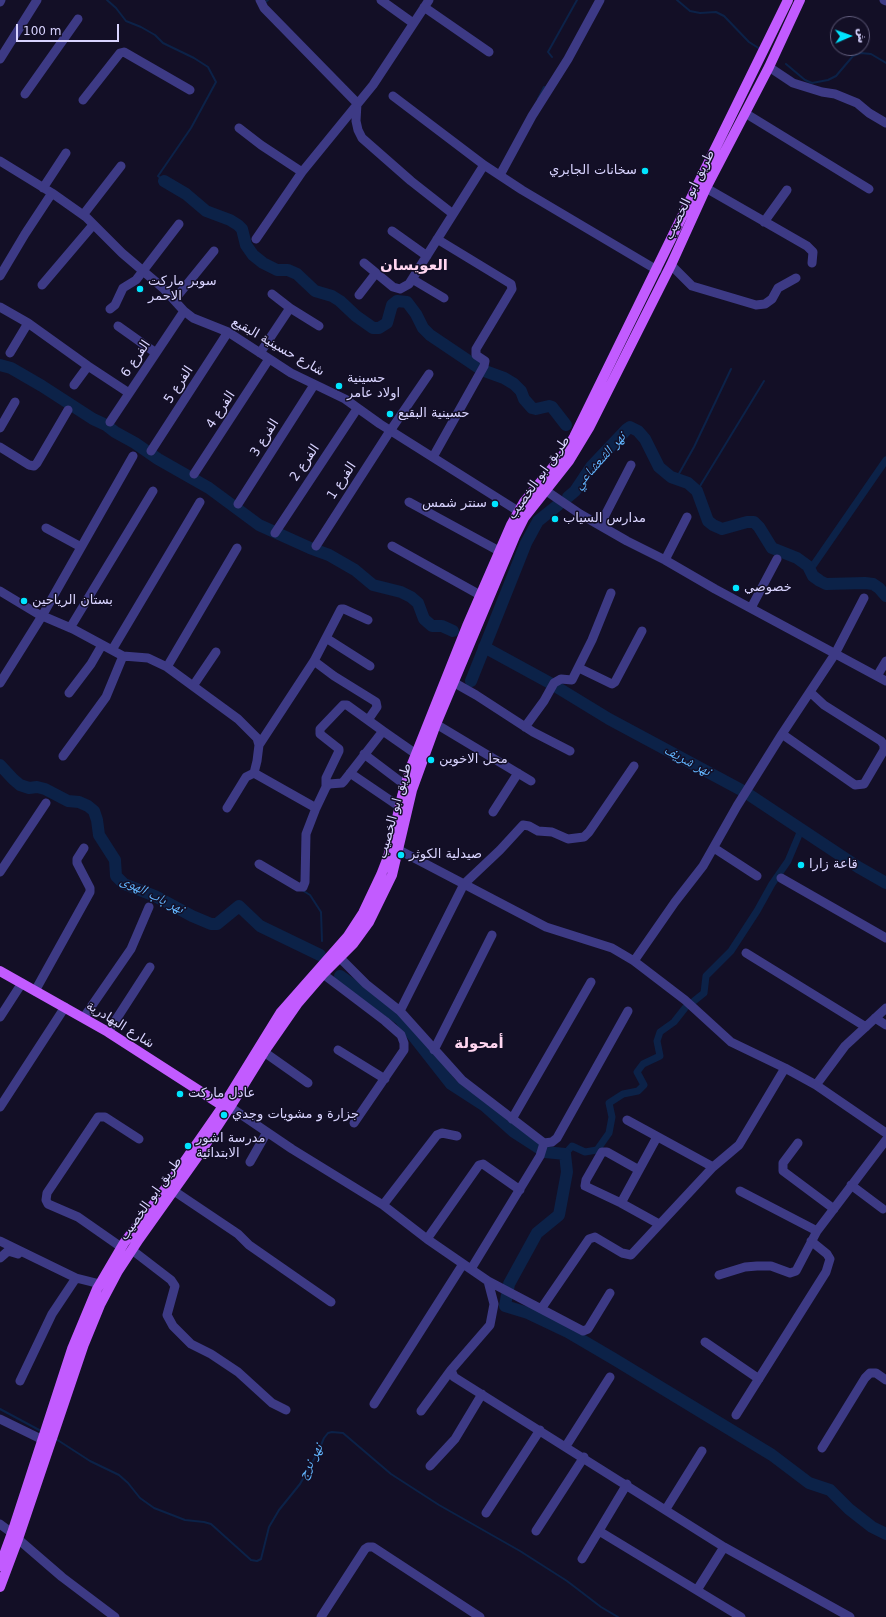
<!DOCTYPE html>
<html>
<head>
<meta charset="utf-8">
<style>
  body { margin:0 }
  #map { position:relative; width:886px; height:1617px; overflow:hidden; background:#130f26; font-family:"DejaVu Sans","Noto Naskh Arabic",sans-serif }
  canvas { display:block }
  .north { position:absolute; left:830px; top:16px; width:40px; height:40px; box-sizing:border-box; background:#130f26; border:1px solid #625e7d; border-radius:50%; rotate:88deg; font-size:11px; font-weight:700; line-height:16px; text-align:center; color:#d9d4ff }
  .north::after { content:''; display:block; margin:auto; width:14px; height:18px; background:#00e5ff; clip-path:polygon(50% 0,100% 100%,50% 72%,0 100%) }
  .scale { position:absolute; left:16px; top:24px; width:103px; height:18px; box-sizing:border-box; border:2px solid #d9d4ff; border-top:0; padding-left:5px; font-size:12px; line-height:14px; white-space:nowrap; color:#d9d4ff; -webkit-text-stroke:3px #130f26; paint-order:stroke }
</style>
</head>
<body>
<div id="map">
<canvas width="886" height="1617"></canvas>
<div class="north">ش</div>
<div class="scale">100 m</div>
</div>
<script>
const context = document.querySelector('canvas').getContext('2d');
context.lineJoin = 'round';
function toPath(rows) {
  const path = new Path2D();
  for (const r of rows) {
    path.moveTo(r[0], r[1]);
    for (let i = 2; i < r.length; i += 2) path.lineTo(r[i], r[i + 1]);
  }
  return path;
}
function stroke(path, color, width, dash) {
  context.strokeStyle = color;
  context.lineWidth = width;
  context.lineCap = dash ? 'butt' : 'round';
  context.setLineDash(dash || []);
  context.stroke(path);
}
function drawText(font, color, halo, rows, align = 'center') {
  context.font = font + ' "DejaVu Sans","Noto Naskh Arabic",sans-serif';
  context.lineWidth = 3;
  context.setLineDash([]);
  context.textBaseline = 'middle';
  context.strokeStyle = halo;
  context.fillStyle = color;
  for (const [text, x, y, turn = 0] of rows) {
    context.save();
    context.translate(x, y);
    context.rotate((+turn || 0) * Math.PI / 180);
    context.textAlign = isNaN(turn) ? turn : align;
    if (halo) context.strokeText(text, 0, 0);
    context.fillText(text, 0, 0);
    context.restore();
  }
}
stroke(toPath([
  [107,0,116,8,126,21,141,27,155,35,163,43,194,58,208,67,216,82,191,128,158,176,164,181],
  [677,0,690,11,700,13,716,12,724,16,749,42,760,49],
  [264,3,268,0],
  [552,57,548,52,577,0],
  [786,64,805,80,812,83,828,80,836,76,853,56,861,53,871,54,886,63],
  [538,99,544,87],
  [676,479,694,447,731,369],
  [697,491,764,381],
  [302,890,310,895,321,912,322,941],
  [0,1409,41,1431],
  [56,1439,90,1461,119,1475,128,1483,140,1498,154,1508,185,1520,204,1522,211,1524,251,1560,257,1561,261,1559,269,1527,279,1510,300,1484,318,1452,324,1438,328,1433,332,1432,343,1433,391,1474,439,1505,520,1551,567,1581,601,1607,618,1617]
]), '#0c2248', 2);
stroke(toPath([
  [810,570,886,460],
  [694,1001,704,993,706,976,731,951,757,911,772,884,788,861,801,830],
  [565,1154,572,1146,585,1152,597,1150,609,1133,612,1117,609,1103,623,1094,638,1091,644,1085,637,1072,643,1064,660,1056,657,1041,660,1032,674,1022,685,1008]
]), '#0c2248', 7);
stroke(toPath([
  [164,181,186,194,206,211,230,220,238,225,242,229,246,245,253,255,263,263,277,270,288,270,297,274,315,291,332,296,340,301,356,316,373,328,379,328,387,323,392,305,397,301,407,302,416,314,423,328,430,335,482,370,504,378,514,384,521,391,524,399,532,408,536,409,549,406,552,407,566,425],
  [0,365,11,368,42,386,93,419,106,425,115,432,135,443,158,459,209,488,259,525,310,548,329,555,355,570,373,585,401,592,411,597,418,603,424,619,432,626,442,626,453,631],
  [568,497,575,491,591,467,627,429,630,427,638,431,645,439,659,467,671,477,688,483,697,491,708,521,713,525,722,529,747,522,754,522,759,527,772,548,797,558,808,566,813,576,820,581,826,584,865,583,873,584,879,588,886,596],
  [484,647,550,683,609,719,745,792,858,867,886,883],
  [471,681,526,543,538,521,558,505],
  [0,765,13,779,20,785,29,788,37,787,45,789,68,801,79,802,88,806,94,811,97,820,99,835,115,860,116,876,124,884,155,896,192,916,211,924,217,924,239,906,260,926,320,955],
  [340,976,400,1019,451,1084,485,1106,514,1132,545,1152,565,1154,567,1172,559,1215,537,1233,509,1284,505,1306,528,1313,568,1332,614,1359,772,1455,809,1483,830,1490,849,1509,872,1527,886,1534]
]), '#0c2248', 12);
stroke(toPath([
  [260,0,264,8,357,103,356,121,358,130,362,138,411,181,453,214],
  [381,0,413,23],
  [884,0,886,1],
  [0,2,1,0],
  [424,7,489,52],
  [0,59,37,0],
  [769,67,793,83,822,92,835,94,857,103,869,113,886,123],
  [25,94,78,19],
  [393,96,484,165,522,190,657,270],
  [83,100,120,53,124,52,190,90],
  [745,113,869,189],
  [239,128,261,145,302,172],
  [0,161,52,193,86,217,122,253,163,288,184,311,193,318,228,332,291,373,345,399,380,424,518,511],
  [500,175,532,116,568,59,600,0],
  [43,188,66,153],
  [706,188,807,246,813,252,812,263],
  [83,215,121,166],
  [764,222,787,190],
  [392,231,427,256],
  [256,239,302,172,373,85,429,0],
  [364,263,393,287,400,289,409,284,484,165],
  [671,265,692,286,756,305,765,304,772,299,778,288,796,278],
  [0,276,25,234,52,193],
  [412,279,444,298],
  [42,285,93,225],
  [272,294,290,308,319,326],
  [359,295,376,273],
  [175,299,214,251],
  [0,307,28,323,88,366,129,393],
  [110,309,115,305,123,288,136,280,179,224],
  [118,326,156,353],
  [10,353,28,323],
  [260,353,290,308],
  [74,385,88,366],
  [110,422,184,311],
  [0,428,15,402],
  [0,447,29,465,34,466,37,463,68,410],
  [151,451,228,332],
  [433,457,484,366,485,361,476,355,476,349,512,289,511,284,437,239],
  [194,474,269,359],
  [545,490,580,514,627,541,665,560,715,589,886,681],
  [409,502,499,551],
  [238,504,314,385],
  [600,525,631,465],
  [46,528,81,547],
  [275,533,357,409],
  [316,546,390,431,429,374],
  [392,546,480,595],
  [665,560,687,517],
  [0,591,38,614,73,629,123,656,148,658,167,667,238,719,257,738,259,745,257,761,254,773,246,777,227,808],
  [751,608,777,559],
  [70,628,153,491],
  [326,638,370,666],
  [112,650,200,502],
  [314,661,334,676,376,702,377,707,368,720],
  [167,667,237,548],
  [579,668,612,684,615,682,642,631],
  [877,676,886,661],
  [453,682,476,695,533,732,570,751],
  [0,683,42,616,133,456],
  [193,686,216,652],
  [69,693,91,664,102,645],
  [436,724,531,781],
  [525,727,544,701,554,683,561,679,572,680,592,640,611,593],
  [782,734,855,785,864,784,884,750,884,745,881,741,824,705,810,692],
  [259,745,314,661,341,609,344,609,368,620],
  [364,754,405,785],
  [63,756,106,697,123,656],
  [254,773,316,808],
  [350,773,400,807],
  [326,787,326,778,339,751,339,749,320,734,320,729,343,705,347,705,383,731],
  [493,812,518,773],
  [714,848,757,876],
  [399,850,546,927,612,948,634,961,685,1000,731,1042,785,1068,816,1085,886,1133],
  [259,864,298,887,303,887,305,882,306,834,316,808,326,787,329,784,342,783,344,781,383,731,416,754],
  [0,872,46,803],
  [781,878,886,938],
  [746,953,866,1027],
  [340,958,366,984,400,1011,462,1080,544,1143,552,1142,557,1138,628,1011],
  [634,961,675,902,703,866,737,806,782,734,835,654,864,598],
  [323,974,385,1021,401,1035,404,1043,404,1050,354,1123],
  [35,991,90,892,90,888,77,863,77,859,84,848],
  [400,1011,464,884,500,850,523,825,529,826,538,831,552,832,568,839,584,837,589,832,634,766],
  [0,1017,22,983],
  [84,1017,131,949,149,907],
  [875,1018,886,1025],
  [108,1032,150,967],
  [338,1050,385,1079],
  [434,1050,492,935],
  [264,1052,308,1083],
  [816,1085,845,1046,886,1008],
  [0,1107,65,1007],
  [230,1107,292,1149,383,1205,427,1239,488,1281,583,1331,588,1329,610,1293],
  [512,1119,591,982],
  [627,1120,713,1167],
  [798,1143,783,1163,783,1171,834,1209],
  [250,1162,267,1132],
  [639,1170,607,1152,602,1152,586,1180,585,1186,621,1203,659,1224],
  [851,1185,883,1209],
  [174,1191,238,1234,249,1245,331,1302],
  [740,1191,817,1231],
  [621,1203,657,1137],
  [383,1205,437,1135,442,1133,457,1136],
  [427,1239,479,1165,483,1164,520,1190],
  [0,1241,76,1278,100,1284],
  [121,1247,78,1217,48,1204,46,1200,47,1193,98,1117,105,1117,139,1139],
  [132,1250,171,1280,175,1286,167,1315,173,1326,191,1344,211,1354,238,1372,272,1403,286,1410],
  [0,1258,8,1251,18,1254],
  [471,1269,540,1156,544,1143],
  [719,1275,745,1267,757,1266,771,1266,790,1273,796,1271,817,1231,886,1140],
  [488,1281,494,1304,490,1325,451,1370,454,1377,724,1547,850,1617],
  [541,1309,589,1239,595,1237,622,1253,631,1255,713,1167,739,1145,785,1068],
  [705,1342,759,1379],
  [20,1381,52,1314,76,1278],
  [374,1404,463,1264],
  [421,1411,451,1370],
  [736,1415,826,1272,830,1259,827,1254,811,1241],
  [0,1419,43,1440],
  [566,1446,610,1377],
  [822,1448,865,1378,870,1373,876,1373,886,1380],
  [430,1466,455,1439,482,1394],
  [666,1509,702,1451],
  [486,1513,540,1430],
  [0,1524,12,1533],
  [536,1531,584,1457],
  [599,1531,741,1617],
  [18,1539,62,1577,115,1617],
  [582,1559,627,1484],
  [697,1590,724,1547],
  [321,1617,365,1549,368,1547,373,1547,480,1617]
]), '#3d3a85', 9);
stroke(toPath([
  [0,971,108,1032,223,1106],
  [0,1566,12,1533,72,1349,97,1289,124,1243,168,1185,223,1106,281,1012,348,936,363,913,381,875,388,857,402,796,412,764,467,626,511,525,524,502,563,455,574,437,788,0],
  [0,1587,18,1539,84,1344,100,1305,118,1271,139,1239,198,1156,230,1107,264,1052,298,1003,323,974,353,944,369,922,392,875,412,790,436,724,515,536,524,518,569,461,589,428,671,265,706,188,769,67,800,0]
]), '#c25bff', 10);
for (const [x, y, r, color] of [
  [645,171,4,"#00e5ff"],
  [140,289,4,"#00e5ff"],
  [339,386,4,"#00e5ff"],
  [390,414,4,"#00e5ff"],
  [495,504,4,"#00e5ff"],
  [555,519,4,"#00e5ff"],
  [736,588,4,"#00e5ff"],
  [24,601,4,"#00e5ff"],
  [431,760,4,"#00e5ff"],
  [401,855,4,"#00e5ff"],
  [801,865,4,"#00e5ff"],
  [180,1094,4,"#00e5ff"],
  [224,1115,4,"#00e5ff"],
  [188,1146,4,"#00e5ff"]
]) {
  const dot = new Path2D();
  dot.arc(x, y, r, 0, 2 * Math.PI);
  context.fillStyle = color;
  context.fill(dot);
  stroke(dot, '#130f26', 1.5);
}
drawText('13px', '#d9d4ff', '#130f26', [
  ["سخانات الجابري",637,171,"right"],
  ["سوبر ماركت",148,282],
  ["الاحمر",148,297],
  ["حسينية",347,379],
  ["اولاد عامر",347,394],
  ["حسينية البقيع",398,414],
  ["سنتر شمس",487,504,"right"],
  ["مدارس السياب",563,519],
  ["خصوصي",744,588],
  ["بستان الرياحين",32,601],
  ["محل الاخوين",439,760],
  ["صيدلية الكوثر",409,855],
  ["قاعة زارا",809,865],
  ["عادل ماركت",188,1094],
  ["جزارة و مشويات وجدي",232,1115],
  ["مدرسة اشور",196,1139],
  ["الابتدائية",196,1154]
], 'left');
drawText('13px', '#d9d4ff', '#130f26', [
  ["طريق ابو الخصيب",690,195,-64],
  ["شارع حسينية البقيع",278,347,30],
  ["الفرع 6",136,359,-56],
  ["الفرع 5",179,385,-57],
  ["الفرع 4",221,410,-57],
  ["الفرع 3",265,438,-58],
  ["الفرع 2",305,463,-56],
  ["طريق ابو الخصيب",539,478,-55],
  ["الفرع 1",342,481,-57],
  ["طريق ابو الخصيب",395,811,-75],
  ["شارع البهادرية",120,1025,32],
  ["طريق ابو الخصيب",151,1199,-55]
]);
drawText('italic 14px', '#62b6ff', '#130f26', [
  ["نهر الشعشاعي",600,461,-48],
  ["نهر شريف",687,761,28],
  ["نهر باب الهوى",152,895,27],
  ["نهر نرج",311,1462,-62]
]);
drawText('bold 15px', '#ffd6f0', '#130f26', [
  ["العويسان",414,266],
  ["أمحولة",479,1044]
]);
</script>
</body>
</html>
